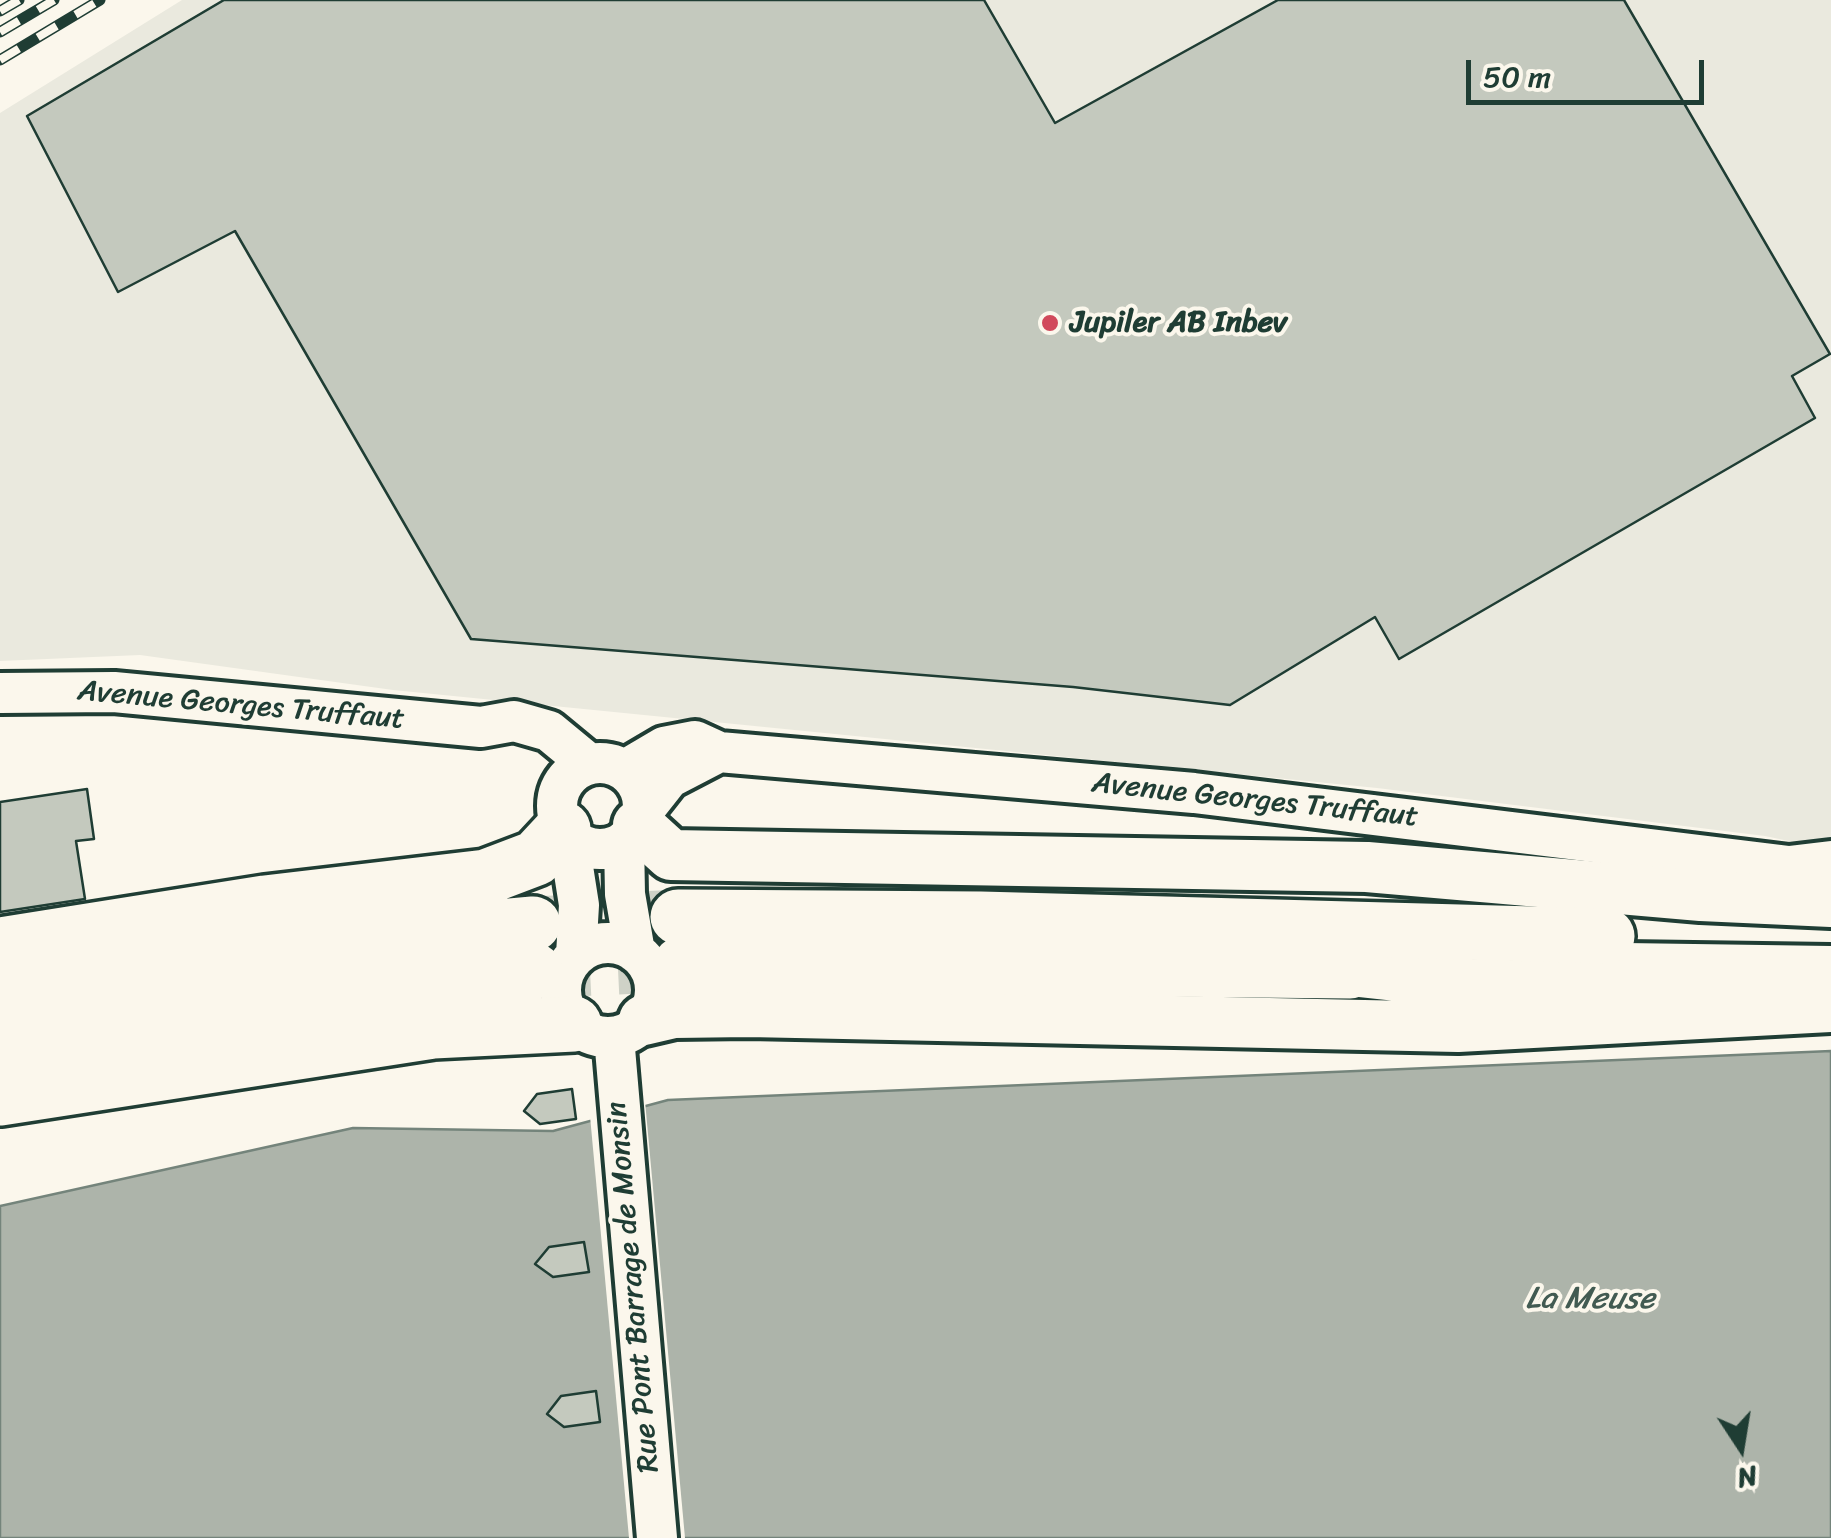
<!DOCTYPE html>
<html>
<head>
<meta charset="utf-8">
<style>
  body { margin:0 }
  #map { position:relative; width:1831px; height:1538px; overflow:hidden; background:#fbf7ec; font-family:Sriracha,sans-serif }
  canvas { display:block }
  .north { position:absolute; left:1691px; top:1398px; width:100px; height:100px; -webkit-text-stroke:8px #fbf7ec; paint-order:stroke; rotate:168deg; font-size:28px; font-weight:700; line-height:40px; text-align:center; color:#1f3d34 }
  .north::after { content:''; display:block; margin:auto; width:35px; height:45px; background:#1f3d34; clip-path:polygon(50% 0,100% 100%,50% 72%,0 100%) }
  .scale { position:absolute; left:1466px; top:60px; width:238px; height:45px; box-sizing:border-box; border:5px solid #1f3d34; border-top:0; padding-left:12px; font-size:30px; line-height:35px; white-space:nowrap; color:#1f3d34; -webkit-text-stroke:8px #fbf7ec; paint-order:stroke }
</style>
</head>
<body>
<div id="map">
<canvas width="1831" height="1538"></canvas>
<div class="north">N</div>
<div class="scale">50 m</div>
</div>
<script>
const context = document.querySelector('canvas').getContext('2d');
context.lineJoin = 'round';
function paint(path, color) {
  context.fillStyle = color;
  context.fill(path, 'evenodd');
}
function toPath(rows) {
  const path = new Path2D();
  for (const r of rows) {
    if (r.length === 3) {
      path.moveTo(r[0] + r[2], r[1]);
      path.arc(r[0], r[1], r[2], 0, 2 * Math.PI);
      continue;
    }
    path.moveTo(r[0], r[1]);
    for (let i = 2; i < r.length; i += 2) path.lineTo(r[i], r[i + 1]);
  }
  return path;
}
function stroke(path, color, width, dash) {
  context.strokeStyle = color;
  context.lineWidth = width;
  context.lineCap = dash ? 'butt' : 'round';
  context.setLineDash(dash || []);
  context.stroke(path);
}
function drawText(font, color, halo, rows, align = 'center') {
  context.font = font + ' Sriracha,sans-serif';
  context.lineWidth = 8;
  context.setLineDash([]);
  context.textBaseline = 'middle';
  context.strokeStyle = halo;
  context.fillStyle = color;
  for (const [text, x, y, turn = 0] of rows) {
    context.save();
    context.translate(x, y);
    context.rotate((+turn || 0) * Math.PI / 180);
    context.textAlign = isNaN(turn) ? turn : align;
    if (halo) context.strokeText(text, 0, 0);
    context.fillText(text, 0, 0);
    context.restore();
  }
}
paint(toPath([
  [182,0,1831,0,1831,850,1765,836,1377,788,393,690,140,655,0,661,0,113]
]), '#eae9de');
const water = toPath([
  [1831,1051,1831,1538,0,1538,0,1206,353,1128,553,1131,668,1100,1831,1051]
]);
paint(water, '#adb4aa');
stroke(water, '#74847b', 2.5);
paint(toPath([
  [645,1101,685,1538,629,1538,590,1116]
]), '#fbf7ec');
const building = toPath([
  [224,0,984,0,1055,123,1278,0,1624,0,1830,354,1792,376,1815,418,1399,659,1375,617,1230,705,1073,687,471,639,235,231,118,292,27,116,224,0],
  [87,789,94,839,76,841,85,899,0,912,0,802,87,789],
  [572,1089,576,1119,540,1124,524,1111,537,1094,572,1089],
  [584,1242,589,1272,553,1277,535,1264,549,1247,584,1242],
  [596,1391,600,1422,564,1427,547,1414,561,1396,596,1391]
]);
paint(building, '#c4c9be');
stroke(building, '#1f3d34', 2.5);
stroke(toPath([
  [533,924,678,917],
  [535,971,681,964]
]), '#cfd2c7', 55, [55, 28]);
const minor = toPath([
  [0,693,114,692,481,727,514,721,549,731,589,764],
  [600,806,43],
  [625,770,664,747,695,741,719,752,1194,793,1789,866,1831,861],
  [643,811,669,778,719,752],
  [568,835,579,905,576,955],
  [624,841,625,894,635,952],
  [608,990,47],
  [614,1037,657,1538]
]);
const major = toPath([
  [638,825,671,855,1367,867,1701,896,1831,902],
  [1625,968,1831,971],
  [1350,971,1469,984,1664,989],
  [644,1020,674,1013,749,1012,1458,1027,1831,1007]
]);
const highway = toPath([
  [678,917,981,919,1607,936],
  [0,945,265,903,486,877,536,858,563,829],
  [681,964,1350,971],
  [0,993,379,938,533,924],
  [0,1043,395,983,535,971],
  [0,1098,433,1031,574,1024]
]);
stroke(minor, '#1f3d34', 48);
stroke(major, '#1f3d34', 58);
stroke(highway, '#1f3d34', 62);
stroke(minor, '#fbf7ec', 40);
stroke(major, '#fbf7ec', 50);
stroke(highway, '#fbf7ec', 55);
const rail = toPath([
  [0,11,19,0],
  [0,32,54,0],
  [0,60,100,0]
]);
stroke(rail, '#1f3d34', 11);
stroke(rail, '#fbf7ec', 8, [22]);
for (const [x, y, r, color] of [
  [1050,323,10,"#d1495b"]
]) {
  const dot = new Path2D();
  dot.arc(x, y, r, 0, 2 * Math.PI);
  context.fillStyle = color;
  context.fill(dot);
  stroke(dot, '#fbf7ec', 4);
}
drawText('bold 30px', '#1f3d34', '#fbf7ec', [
  ["Jupiler AB Inbev",1070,323]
], 'left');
drawText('30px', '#1f3d34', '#fbf7ec', [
  ["Avenue Georges Truffaut",241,706,5],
  ["Avenue Georges Truffaut",1255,801,6],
  ["Rue Pont Barrage de Monsin",634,1287,-95]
]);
drawText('italic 32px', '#425b52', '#fbf7ec', [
  ["La Meuse",1590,1300]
]);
</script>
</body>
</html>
